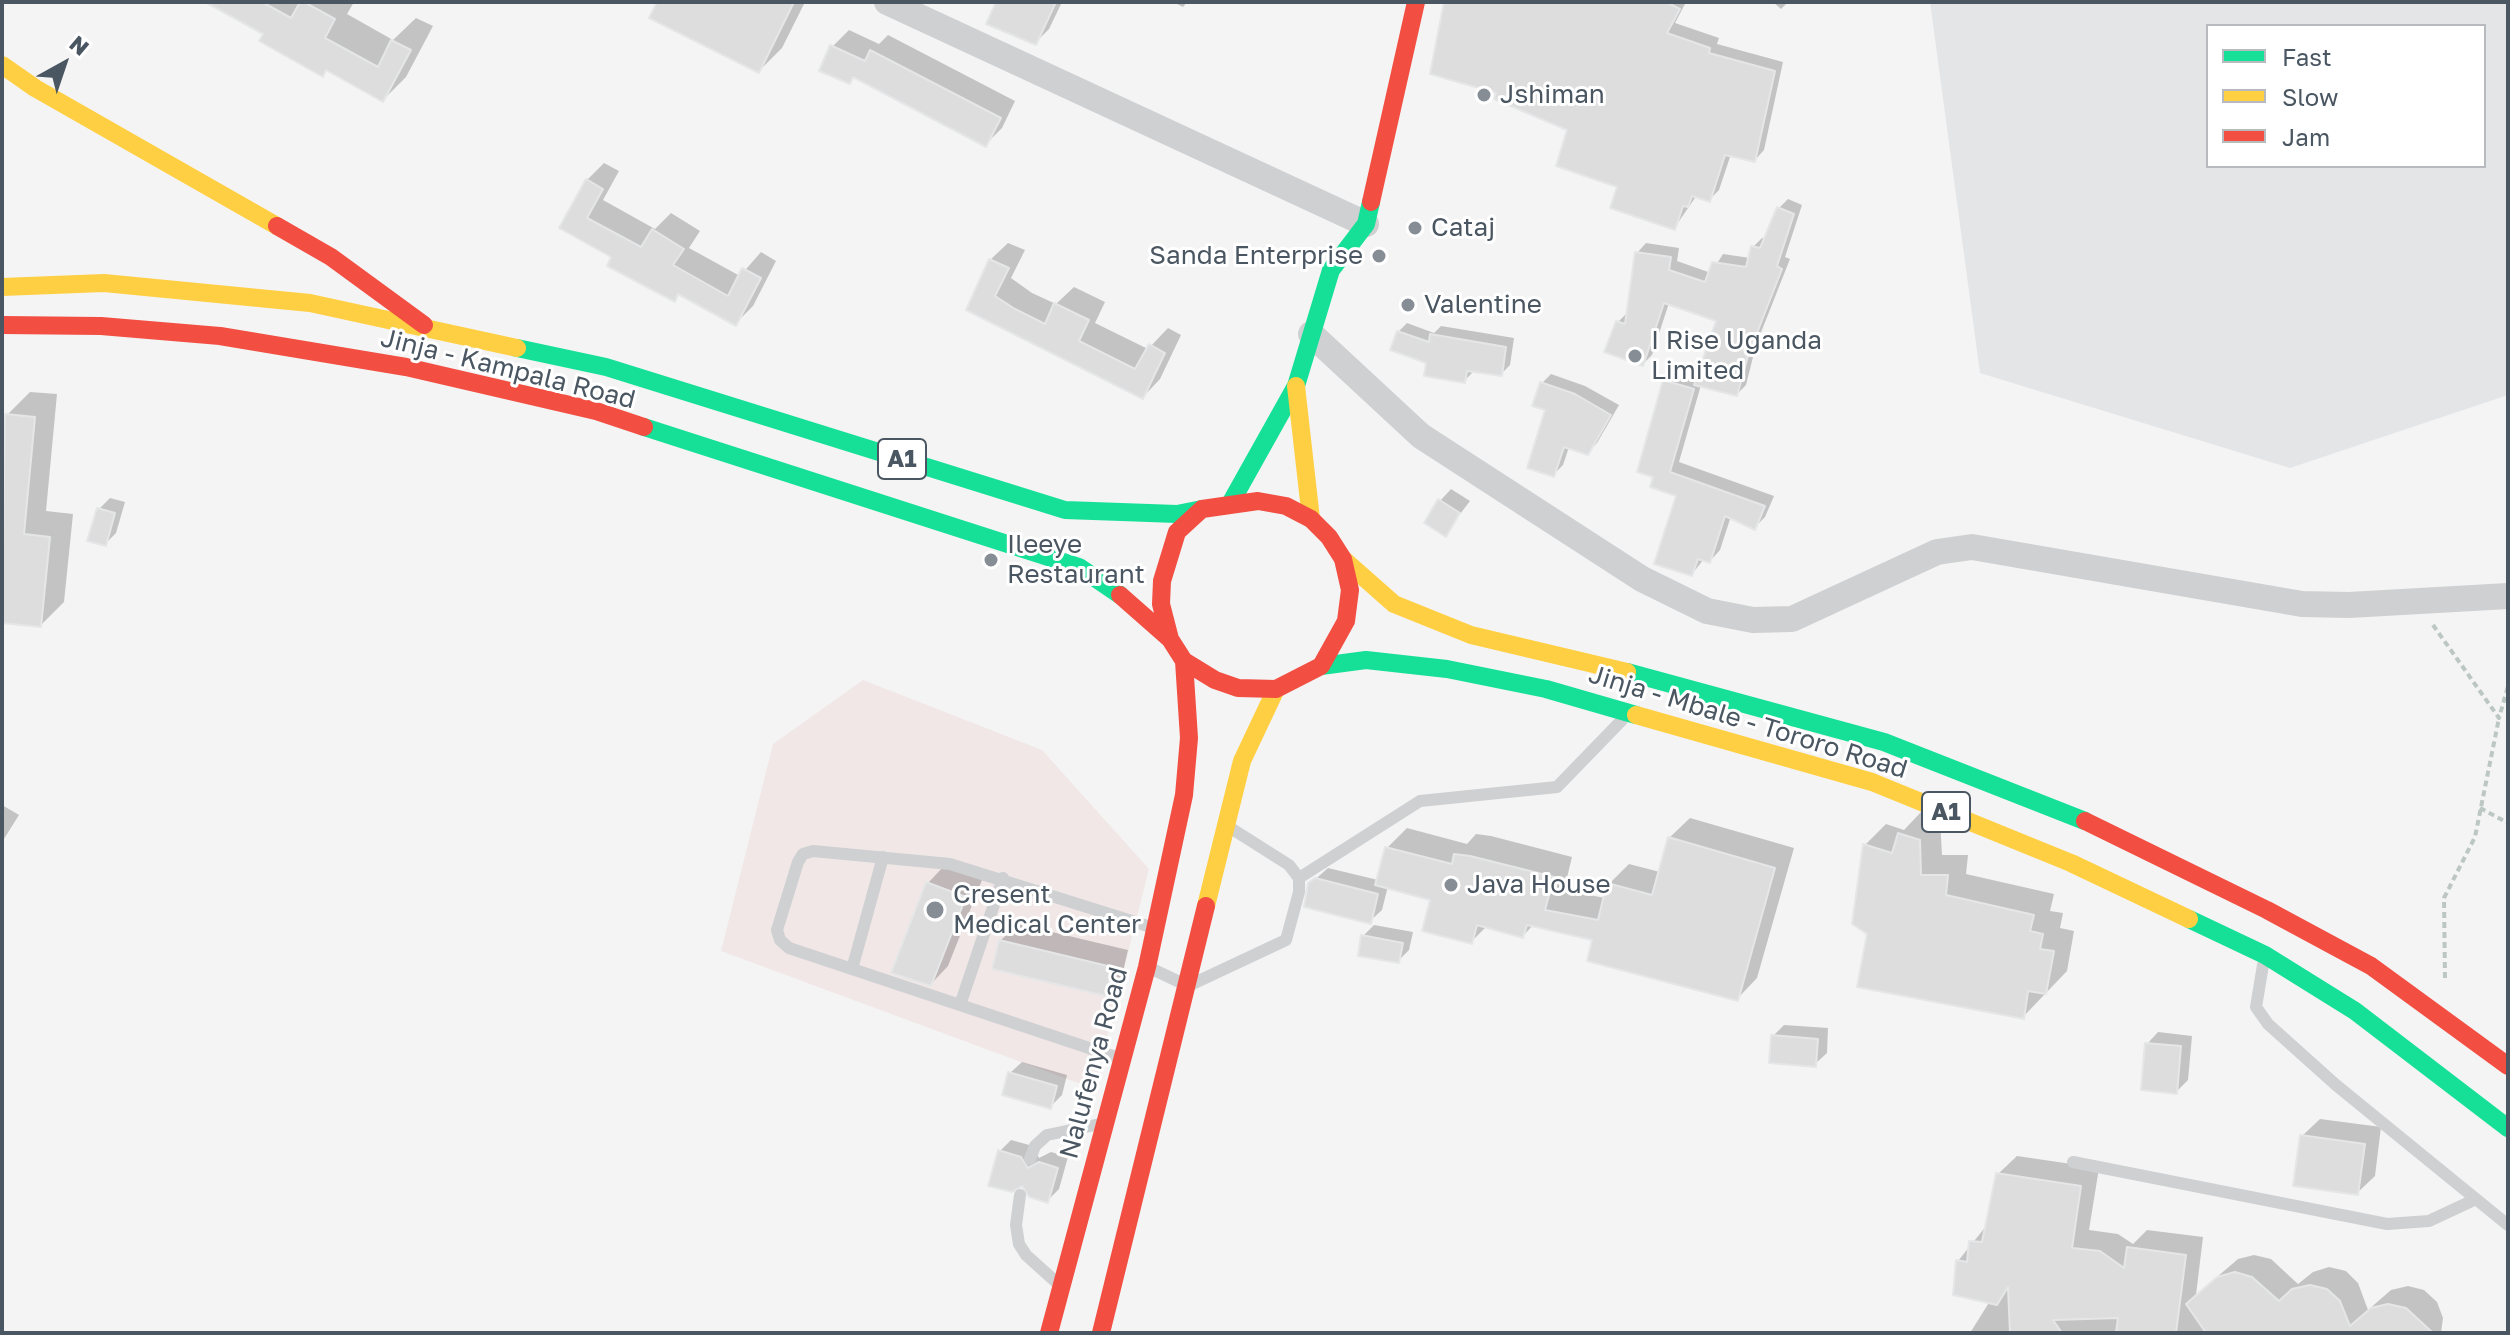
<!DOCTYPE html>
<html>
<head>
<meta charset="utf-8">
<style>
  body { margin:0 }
  #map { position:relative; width:2510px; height:1335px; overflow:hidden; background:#f4f4f4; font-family:"Golos Text",sans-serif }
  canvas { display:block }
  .frame { position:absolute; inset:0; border:4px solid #4a5661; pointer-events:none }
  .legend { position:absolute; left:2206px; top:24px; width:280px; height:144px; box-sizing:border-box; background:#fff; border:2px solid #b7bbc0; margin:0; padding:10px 14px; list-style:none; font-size:24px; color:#4a5661 }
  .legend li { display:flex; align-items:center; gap:16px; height:40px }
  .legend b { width:40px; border:2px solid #b7bbc0 }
  .north { position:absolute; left:24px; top:24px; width:80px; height:80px; -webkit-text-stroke:6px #fff; paint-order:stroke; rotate:40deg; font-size:22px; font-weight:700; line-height:32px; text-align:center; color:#4a5661 }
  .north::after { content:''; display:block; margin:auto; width:28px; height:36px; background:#4a5661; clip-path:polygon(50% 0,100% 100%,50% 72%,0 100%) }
</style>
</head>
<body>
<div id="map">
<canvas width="2510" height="1335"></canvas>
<div class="frame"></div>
<ul class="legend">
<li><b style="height:10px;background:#16e098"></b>Fast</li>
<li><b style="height:10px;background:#ffcf43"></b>Slow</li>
<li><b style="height:10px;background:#f24e42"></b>Jam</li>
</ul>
<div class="north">N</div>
</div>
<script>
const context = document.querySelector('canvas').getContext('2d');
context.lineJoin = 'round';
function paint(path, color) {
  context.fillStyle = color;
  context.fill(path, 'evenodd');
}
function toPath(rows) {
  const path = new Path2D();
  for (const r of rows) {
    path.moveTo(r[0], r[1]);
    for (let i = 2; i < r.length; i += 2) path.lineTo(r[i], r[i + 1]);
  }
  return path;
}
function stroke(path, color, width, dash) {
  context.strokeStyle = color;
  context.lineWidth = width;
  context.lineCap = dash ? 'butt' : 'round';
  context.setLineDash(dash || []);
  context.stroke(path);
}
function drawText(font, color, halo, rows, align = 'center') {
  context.font = font + ' "Golos Text",sans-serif';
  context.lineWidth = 6;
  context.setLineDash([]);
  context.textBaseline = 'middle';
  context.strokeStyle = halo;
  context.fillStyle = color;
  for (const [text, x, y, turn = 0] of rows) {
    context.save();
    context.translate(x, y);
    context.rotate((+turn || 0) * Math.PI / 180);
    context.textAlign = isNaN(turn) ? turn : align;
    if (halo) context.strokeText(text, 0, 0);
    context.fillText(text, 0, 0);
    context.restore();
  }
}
paint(toPath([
  [863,680,1042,750,1149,869,1094,1089,721,951,773,744]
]), '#f1e7e6');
paint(toPath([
  [1930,2,2508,2,2508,395,2290,468,1980,373],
  [2208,26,2484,26,2484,166,2208,166]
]), '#e4e5e7');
paint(toPath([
  [208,2,354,2,347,14,393,40,416,18,433,26,406,77,383,100,328,69,322,75,265,34],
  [660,2,805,2,782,48,759,71],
  [992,2,1062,2,1049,29,1035,43],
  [1173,2,1187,2,1183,7],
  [1448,2,1686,2,1675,23,1719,38,1717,44,1783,62,1764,150,1755,160,1731,154,1719,190,1709,200,1697,195,1675,227,1620,186,1570,129,1499,91],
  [1773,2,1788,2,1781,9],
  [849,30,879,44,888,35,1015,101,1002,128,986,144,855,76,850,82,832,47],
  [604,163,619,171,603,200,655,229,671,213,700,231,689,248,740,276,761,252,776,261,753,306,736,323,681,293,674,299,614,256,562,227,587,180],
  [1788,199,1802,205,1785,257,1790,259,1756,345,1746,385,1737,394,1701,385,1679,462,1774,496,1765,517,1755,527,1731,516,1720,550,1710,561,1704,559,1692,574,1679,495,1656,476,1664,381,1675,371,1698,378,1718,320,1669,303,1652,355,1643,364,1618,322,1627,313,1637,253,1646,243,1679,248,1677,261,1711,273,1723,254,1750,258,1753,247,1762,238,1766,239,1779,208],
  [1008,243,1025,250,1011,278,1032,293,1056,304,1074,287,1105,302,1095,323,1148,349,1168,328,1181,335,1160,379,1143,397,969,310,990,260],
  [1407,323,1434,333,1441,326,1514,338,1510,365,1501,374,1473,372,1464,381,1428,361,1398,332],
  [1551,374,1585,386,1619,405,1597,443,1587,453,1569,447,1563,465,1553,475,1542,383],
  [30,392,57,394,46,511,73,514,64,602,41,625,2,621,2,467,7,415],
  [1451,489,1470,501,1445,534,1440,501],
  [110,498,125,502,116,533,105,544,99,509],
  [2,805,19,815,2,842],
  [1921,812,1940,819,1942,855,1968,855,1966,874,2054,894,2050,911,2063,913,2060,928,2074,931,2067,971,2023,1017,1869,933,1865,845,1886,824,1904,830],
  [1690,818,1794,848,1757,978,1737,999,1595,938,1534,924,1523,936,1487,926,1471,942,1432,898,1388,886,1382,910,1370,921,1310,884,1328,868,1378,880,1387,848,1407,828,1467,844,1476,834,1491,836,1572,857,1564,890,1605,898,1609,884,1629,864,1660,872,1669,838],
  [945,865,982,880,948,966,931,984,928,883],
  [1018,924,1128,950,1122,976,1105,994,1000,941],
  [1374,925,1413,932,1409,950,1398,961,1363,936],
  [1784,1025,1828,1028,1827,1053,1815,1064,1773,1036],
  [2158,1032,2192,1036,2188,1080,2176,1092,2147,1044],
  [1022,1062,1067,1075,1062,1095,1051,1106,1010,1073],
  [2320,1119,2381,1127,2375,1176,2357,1193,2302,1136],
  [1011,1140,1033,1146,1039,1158,1051,1152,1068,1157,1059,1189,1047,1201,1000,1151],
  [2017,1156,2099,1168,2089,1230,2118,1234,2133,1244,2147,1230,2203,1237,2196,1295,2238,1259,2254,1255,2271,1259,2298,1284,2313,1272,2329,1267,2346,1271,2358,1283,2368,1310,2391,1290,2408,1286,2424,1290,2437,1302,2443,1318,2441,1333,1970,1333,1990,1301,1958,1261,1987,1225,1998,1174]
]), '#0003');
const building = toPath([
  [205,2,262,2,291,18,300,2,304,2,335,19,325,38,378,67,391,40,411,50,383,102,326,70,323,77,259,41,263,34,205,2],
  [657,2,794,2,759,73,649,18,657,2],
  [996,2,1056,2,1036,45,986,24,996,2],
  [1444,2,1666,2,1680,9,1667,33,1710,48,1709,53,1775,71,1755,162,1725,155,1710,202,1692,196,1688,207,1683,206,1675,230,1610,208,1617,187,1556,166,1567,130,1494,99,1496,93,1430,74,1444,2],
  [830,45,865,61,870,50,1001,118,986,147,853,77,850,84,819,71,830,45],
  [586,179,603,189,587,218,641,247,652,229,684,249,673,265,728,296,742,268,761,278,736,326,678,294,675,302,607,266,611,257,559,228,586,179],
  [1777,207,1794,214,1777,266,1782,269,1748,356,1737,396,1694,385,1716,321,1664,303,1643,366,1604,352,1616,321,1625,324,1635,252,1671,257,1669,270,1705,282,1712,262,1746,267,1751,246,1760,248,1777,207],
  [989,259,1009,268,995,296,1015,309,1045,324,1054,303,1089,320,1079,341,1135,369,1149,344,1165,353,1143,399,966,310,989,259],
  [1397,331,1429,342,1430,334,1506,347,1502,376,1467,371,1465,383,1424,376,1426,363,1390,350,1397,331],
  [1663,380,1694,389,1670,472,1765,506,1755,530,1725,516,1710,563,1698,559,1692,576,1654,564,1676,496,1650,487,1653,477,1637,472,1663,380],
  [1540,382,1575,394,1611,415,1588,455,1564,447,1554,477,1527,468,1545,410,1532,406,1540,382],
  [5,414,35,417,24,534,50,537,41,627,2,623,5,414],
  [1438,499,1460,513,1446,537,1424,523,1438,499],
  [97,508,115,513,106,546,87,541,97,508],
  [1898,833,1920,840,1921,875,1948,875,1946,895,2034,915,2030,931,2043,934,2040,949,2054,951,2046,994,2028,991,2024,1019,1857,987,1867,934,1852,924,1863,844,1892,853,1898,833],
  [1668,837,1775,868,1738,1001,1587,961,1592,940,1527,925,1523,938,1477,925,1472,944,1422,931,1430,900,1375,885,1385,847,1452,864,1454,854,1470,856,1554,877,1545,910,1598,920,1607,883,1652,895,1668,837],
  [1315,878,1378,894,1371,924,1304,907,1308,883,1315,878],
  [926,882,966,897,931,986,891,973,926,882],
  [1361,935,1403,943,1399,963,1358,956,1361,935],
  [999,940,1112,967,1106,996,992,969,999,940],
  [1771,1035,1818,1039,1816,1067,1769,1063,1771,1035],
  [2145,1043,2181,1046,2177,1094,2141,1090,2145,1043],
  [1008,1072,1057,1086,1051,1109,1002,1095,1008,1072],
  [2300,1135,2365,1144,2358,1195,2293,1186,2300,1135],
  [998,1150,1021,1157,1028,1168,1039,1162,1058,1168,1048,1203,1029,1197,1022,1186,1012,1192,988,1186,998,1150],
  [1996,1173,2081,1186,2072,1248,2100,1251,2124,1268,2127,1247,2186,1255,2176,1333,2116,1333,2118,1318,2053,1320,2062,1333,2010,1333,2008,1287,1997,1305,1953,1295,1956,1260,1967,1262,1969,1241,1982,1242,1996,1173],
  [2235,1272,2252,1277,2279,1301,2292,1289,2310,1285,2327,1289,2340,1301,2350,1326,2371,1308,2388,1304,2406,1308,2433,1333,2206,1333,2186,1304,2217,1277,2235,1272]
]);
paint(building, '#ddddde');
stroke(building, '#e5e6e7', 2);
stroke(toPath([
  [2433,625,2499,718,2508,686],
  [2480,808,2508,823],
  [2445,978,2444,898,2475,837,2499,718]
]), '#bcc7c4', 4, [6, 4]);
stroke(toPath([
  [1299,878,1420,801,1557,787,1622,720],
  [2263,965,2256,1007,2268,1024,2336,1085,2508,1225],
  [1150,968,1188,986,1286,940,1299,892,1299,878,1289,865,1229,827],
  [852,969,883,857],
  [960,1005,1003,878],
  [1119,1058,789,948,780,940,777,930,798,862,803,854,813,851,950,864,1154,928],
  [1030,1159,1035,1146,1047,1135,1100,1124],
  [2073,1162,2387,1224,2429,1221,2476,1199],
  [1020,1195,1016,1225,1019,1244,1026,1255,1056,1282]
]), '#ced0d2', 12);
stroke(toPath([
  [887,2,1366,224],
  [1311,334,1421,436,1642,579,1707,611,1753,620,1792,619,1937,552,1972,547,2302,604,2349,605,2508,596]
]), '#ced0d2', 26);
stroke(toPath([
  [517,348,606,367,1065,510,1177,514,1202,509],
  [644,427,1079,567,1120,595],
  [1230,504,1296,386,1331,270,1366,224,1371,202],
  [1321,666,1366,660,1447,669,1546,689,1636,715],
  [1627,672,1884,742,2085,821],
  [2189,919,2265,955,2355,1011,2508,1128]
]), '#16e098', 18);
stroke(toPath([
  [2,65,35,88,277,226],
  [2,287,104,283,310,303,517,348],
  [1296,386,1311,519],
  [1343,559,1394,604,1471,635,1627,672],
  [1636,715,1872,782,2071,863,2189,919],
  [1206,906,1242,761,1276,689]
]), '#ffcf43', 18);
stroke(toPath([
  [1371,202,1416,2],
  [277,226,331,257,424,325],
  [2,325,101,326,220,336,406,367,596,411,644,427],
  [1120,595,1170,639,1184,661,1215,680,1238,688,1276,689,1321,666,1346,621,1350,590,1343,559,1329,537,1311,519,1286,506,1258,501,1202,509,1177,532,1162,581,1161,604,1170,639],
  [2085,821,2267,910,2371,966,2508,1066],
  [1049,1333,1147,967,1184,795,1189,738,1184,661],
  [1101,1333,1206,906]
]), '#f24e42', 18);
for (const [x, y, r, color] of [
  [1484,95,8,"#868d94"],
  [1415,228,8,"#868d94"],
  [1379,256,8,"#868d94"],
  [1408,305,8,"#868d94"],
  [1635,356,8,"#868d94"],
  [991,560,8,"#868d94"],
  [1451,885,8,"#868d94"],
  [935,910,10,"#868d94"]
]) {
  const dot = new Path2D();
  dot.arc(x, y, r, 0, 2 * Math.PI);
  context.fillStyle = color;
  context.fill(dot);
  stroke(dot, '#fff', 3);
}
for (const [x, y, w] of [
  [902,459,48],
  [1946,812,48]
]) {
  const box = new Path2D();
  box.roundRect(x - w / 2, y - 20, w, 40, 6);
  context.fillStyle = '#fff';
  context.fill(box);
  stroke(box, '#4a5661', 2);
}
drawText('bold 24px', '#4a5661', null, [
  ["A1",902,459],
  ["A1",1946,812]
]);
drawText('26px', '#4a5661', '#fff', [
  ["Jshiman",1500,95],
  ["Cataj",1431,228],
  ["Sanda Enterprise",1363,256,"right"],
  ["Valentine",1424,305],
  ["I Rise Uganda",1651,341],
  ["Limited",1651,371],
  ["Ileeye",1007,545],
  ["Restaurant",1007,575],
  ["Java House",1467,885],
  ["Cresent",953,895],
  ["Medical Center",953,925]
], 'left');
drawText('26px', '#4a5661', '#fff', [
  ["Jinja - Kampala Road",508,369,14],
  ["Jinja - Mbale - Tororo Road",1748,722,17],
  ["Nalufenya Road",1094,1063,-75]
]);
</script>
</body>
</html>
